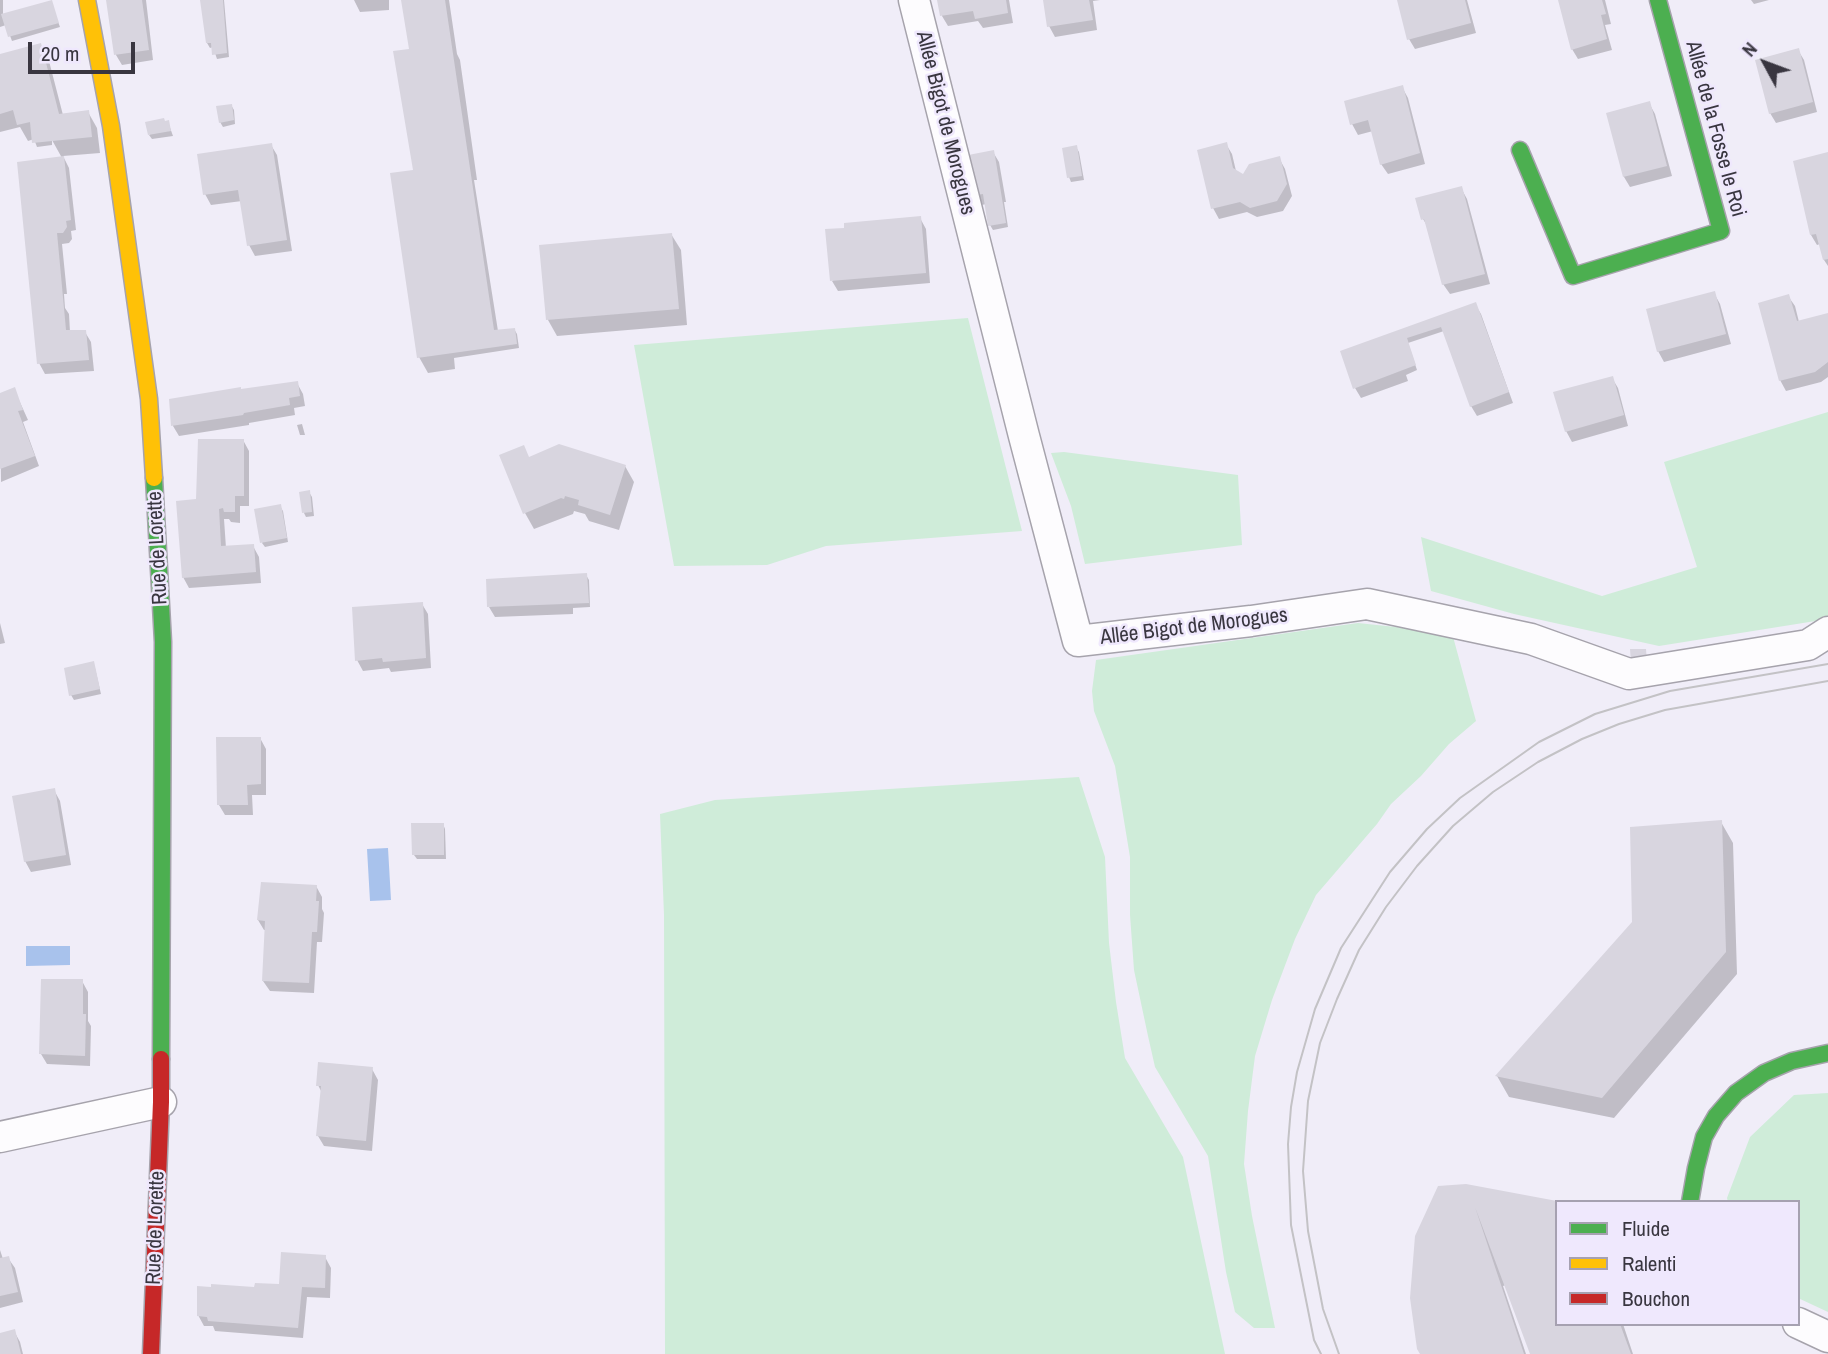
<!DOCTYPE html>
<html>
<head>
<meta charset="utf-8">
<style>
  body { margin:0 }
  #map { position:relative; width:1828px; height:1354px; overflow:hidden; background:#f0edf8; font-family:"Archivo Narrow",sans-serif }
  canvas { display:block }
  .legend { position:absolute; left:1555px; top:1200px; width:245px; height:126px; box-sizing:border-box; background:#efe8fd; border:2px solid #a6a1b1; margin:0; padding:9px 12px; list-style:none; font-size:21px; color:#393640 }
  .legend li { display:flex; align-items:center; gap:14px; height:35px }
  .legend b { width:35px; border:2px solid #a6a1b1 }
  .north { position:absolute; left:1730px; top:28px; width:70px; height:70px; -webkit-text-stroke:5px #efe8fd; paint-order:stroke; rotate:311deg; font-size:19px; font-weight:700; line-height:28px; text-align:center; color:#393640 }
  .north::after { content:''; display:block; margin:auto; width:24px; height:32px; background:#393640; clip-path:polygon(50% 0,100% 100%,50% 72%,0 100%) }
  .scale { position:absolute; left:28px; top:42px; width:107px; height:32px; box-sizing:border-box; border:4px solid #393640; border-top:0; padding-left:9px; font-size:21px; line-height:24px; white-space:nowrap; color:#393640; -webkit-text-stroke:5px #efe8fd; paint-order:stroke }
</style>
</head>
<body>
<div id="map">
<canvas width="1828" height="1354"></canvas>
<ul class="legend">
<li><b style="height:9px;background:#4caf50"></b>Fluide</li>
<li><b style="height:9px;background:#ffc107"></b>Ralenti</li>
<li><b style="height:9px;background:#c62828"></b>Bouchon</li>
</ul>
<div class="north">N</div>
<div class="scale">20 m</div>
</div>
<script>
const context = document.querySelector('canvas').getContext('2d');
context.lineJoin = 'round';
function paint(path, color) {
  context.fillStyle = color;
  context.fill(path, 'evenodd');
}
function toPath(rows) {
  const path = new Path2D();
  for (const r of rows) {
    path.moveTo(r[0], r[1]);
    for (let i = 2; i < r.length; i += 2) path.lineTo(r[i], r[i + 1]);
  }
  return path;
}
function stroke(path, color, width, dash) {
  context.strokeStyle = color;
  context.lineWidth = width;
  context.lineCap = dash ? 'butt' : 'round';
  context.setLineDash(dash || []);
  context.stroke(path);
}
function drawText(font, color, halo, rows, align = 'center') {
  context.font = font + ' "Archivo Narrow",sans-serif';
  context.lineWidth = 5;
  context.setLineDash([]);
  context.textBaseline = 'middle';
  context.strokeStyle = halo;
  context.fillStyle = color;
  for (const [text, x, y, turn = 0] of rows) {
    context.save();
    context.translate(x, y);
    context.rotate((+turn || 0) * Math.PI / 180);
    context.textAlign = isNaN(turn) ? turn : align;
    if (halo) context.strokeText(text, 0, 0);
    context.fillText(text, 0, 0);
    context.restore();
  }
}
paint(toPath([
  [968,318,1022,531,826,546,767,565,674,566,634,345],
  [1828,412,1828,619,1659,646,1514,614,1431,591,1421,537,1602,596,1697,567,1664,462],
  [1064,452,1238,475,1242,545,1085,564,1071,506,1051,453],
  [1358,623,1452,633,1476,721,1449,744,1421,776,1391,804,1377,824,1316,895,1295,939,1272,1000,1255,1056,1248,1111,1244,1164,1252,1216,1275,1328,1254,1328,1235,1312,1226,1272,1208,1156,1155,1067,1148,1036,1134,970,1130,915,1130,857,1115,766,1094,711,1092,691,1096,660],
  [1079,777,1105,857,1109,943,1116,1002,1125,1058,1183,1157,1225,1354,665,1354,664,915,660,814,715,800],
  [1828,1093,1828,1312,1798,1298,1798,1202,1728,1202,1727,1198,1750,1137,1794,1095]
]), '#cfecd9');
paint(toPath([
  [388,848,391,900,370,901,367,849],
  [26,946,70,946,70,965,26,966]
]), '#a8c2ec');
paint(toPath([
  [0,0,3,0,3,15,51,2,60,27,12,41,6,25,0,27],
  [108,0,146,0,153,60,122,65,116,55],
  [202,0,224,0,229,57,217,59,213,47,210,48,207,43],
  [354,0,389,0,389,10,360,12],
  [403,0,449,0,457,54,460,60,477,180,474,180,498,331,514,329,517,334,519,348,454,358,455,369,428,373,419,357,415,172,411,50],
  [939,0,1009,0,1013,23,983,28,978,21,948,26,942,16],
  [1044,0,1100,0,1093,1,1097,30,1055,37,1049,26],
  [1399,0,1467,0,1476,33,1415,49,1409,39],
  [1560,0,1605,0,1611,24,1605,25,1612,50,1578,59,1572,49],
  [1751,0,1769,0,1754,4],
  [40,45,49,61,63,115,88,112,97,128,100,153,63,156,69,168,76,230,71,231,72,239,69,243,62,244,67,294,64,294,65,308,69,314,70,332,85,332,91,342,94,371,45,374,39,363,62,158,52,140,52,145,37,147,34,139,28,141,20,127,0,132,0,56],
  [1798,50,1804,60,1817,112,1776,123,1770,113],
  [1402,87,1408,98,1425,164,1388,174,1381,164,1373,131,1358,135,1352,124],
  [1649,103,1655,114,1672,176,1630,187,1624,177,1608,114],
  [231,105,234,110,235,124,223,127,220,122],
  [168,122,173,136,152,139,149,135,164,123],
  [1226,144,1232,154,1236,171,1244,176,1279,158,1285,169,1292,196,1283,211,1257,217,1247,212,1219,219,1213,208],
  [271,145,277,155,292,251,255,256,249,245,242,201,211,205,205,194],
  [1076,147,1079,152,1084,180,1071,182,1069,177],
  [993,152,999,162,1006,202,1004,202,1008,227,993,230,990,225,987,204,975,206],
  [1828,154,1828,266,1824,260,1820,244,1817,245,1811,235],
  [1461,188,1467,199,1490,284,1450,294,1443,284,1429,229,1423,219],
  [920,218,926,229,930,283,838,291,832,281],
  [671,234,681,250,687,325,557,336,548,320,541,247],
  [1714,293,1720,304,1731,344,1664,362,1658,351],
  [1788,296,1795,306,1799,322,1828,314,1828,377,1821,382,1786,391,1780,380],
  [1475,304,1481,314,1513,403,1477,416,1471,406,1444,331,1408,343,1417,370,1406,375,1408,381,1361,398,1355,388,1342,352],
  [1612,378,1618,388,1628,426,1572,442,1566,431],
  [297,383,303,394,305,406,294,408,295,415,249,423,249,425,179,436,173,426,171,400],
  [14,389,28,420,23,422,39,466,1,482,0,395],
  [302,424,305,435,300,435,297,425],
  [243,440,249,451,249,506,240,506,240,523,231,522,229,519,224,519,226,548,253,546,259,557,261,583,189,588,183,577,198,500],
  [530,459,625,466,634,482,619,530,589,521,585,514,574,511,573,514,534,529,525,513],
  [309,492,312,497,314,516,306,517,304,513],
  [280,506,283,511,288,542,265,547,262,543],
  [586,575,589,580,590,607,573,608,573,614,495,617,489,607],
  [422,604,428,614,431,668,391,672,389,668,363,671,357,660],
  [0,623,5,643,0,644],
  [95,668,101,694,74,700,71,695],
  [260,738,266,749,266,795,252,795,253,815,225,815,219,805],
  [54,790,60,801,71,865,31,872,25,861],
  [1721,822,1733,843,1737,974,1614,1118,1509,1097,1497,1076],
  [443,824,445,829,446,859,417,859,414,855],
  [316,886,322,897,322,909,324,913,322,942,317,942,314,993,270,991,263,981,266,930,264,930,258,920],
  [82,981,88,992,88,1021,91,1026,90,1066,47,1064,41,1054],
  [372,1069,378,1080,372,1151,324,1146,318,1136,322,1093,318,1085],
  [1466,1186,1557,1324,1623,1324,1633,1354,1532,1354,1506,1285,1503,1286,1526,1354,1422,1354],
  [0,1250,3,1259,8,1258,15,1268,23,1302,0,1308],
  [325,1257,331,1268,330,1298,307,1297,303,1338,215,1331,213,1326,204,1326,198,1315,213,1289,255,1289,281,1286],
  [14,1331,20,1342,23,1354,0,1354,0,1335]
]), '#0003');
paint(toPath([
  [52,0,59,23,8,37,1,14],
  [106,0,142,0,149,50,114,55],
  [200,0,223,0,227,53,212,55,211,43,206,43],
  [401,0,445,0,494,330,515,328,517,344,417,358,390,173,413,170,393,51,409,49],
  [937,0,1006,0,1008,13,975,19,973,11,940,16],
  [1043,0,1089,0,1093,20,1047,27],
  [1397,0,1465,0,1471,23,1407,40],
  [1558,0,1602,0,1606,14,1601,15,1607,39,1571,50],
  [41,43,59,114,89,110,92,137,32,143,30,122,17,125,13,110,0,114,0,54],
  [1799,48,1813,102,1769,114,1755,60],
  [1403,85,1420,153,1380,165,1368,120,1350,125,1344,101],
  [1650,101,1667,166,1623,177,1606,113],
  [232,104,234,120,219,123,216,106],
  [164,118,165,121,169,120,171,131,148,135,145,122],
  [1227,142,1233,168,1243,174,1249,164,1280,156,1287,184,1277,201,1250,208,1240,202,1211,209,1197,150],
  [272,143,287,240,247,246,238,190,203,195,197,154],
  [1077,145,1082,176,1067,178,1062,148],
  [994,150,1006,223,988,226,983,194,967,196,958,157],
  [1828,152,1828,259,1823,260,1816,234,1810,235,1793,161],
  [64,156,71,220,66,221,67,227,63,233,57,233,66,330,86,330,89,360,37,364,17,162],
  [1462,186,1485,274,1442,285,1424,219,1421,220,1415,198],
  [921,216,926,273,830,281,825,229,844,228,844,223],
  [672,233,679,309,546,320,539,245],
  [1715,291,1726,334,1657,352,1646,309],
  [1789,294,1797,321,1828,313,1828,362,1815,372,1779,381,1758,303],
  [1476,302,1509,392,1470,407,1441,327,1407,338,1416,365,1353,389,1340,351],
  [1613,376,1624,415,1565,432,1553,392],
  [298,381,300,396,289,398,290,405,244,413,243,415,171,426,169,399,241,387,241,389],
  [15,387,23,410,18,411,35,456,0,469,0,393],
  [198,439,244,439,244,496,235,496,235,512,224,512,223,508,219,509,221,546,254,544,256,572,182,578,176,501,196,499],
  [559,444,626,465,610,515,578,505,579,500,565,496,564,499,561,498,523,514,499,455,524,445,529,457],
  [310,490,312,512,302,513,299,492],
  [281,504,287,538,260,543,254,509],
  [587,573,589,603,487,607,486,579],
  [423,602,426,658,383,662,382,658,355,661,352,607],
  [1630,649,1646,649,1647,662,1631,662],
  [94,661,100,689,69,696,64,668],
  [216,737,261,737,261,784,247,785,248,805,217,805],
  [55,788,66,855,24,862,12,796],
  [1722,820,1726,952,1602,1098,1495,1076,1632,922,1630,827],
  [411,823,444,823,444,855,412,855],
  [261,882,317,885,316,901,319,901,317,932,312,932,309,983,262,981,265,921,257,920],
  [41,979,83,979,83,1014,86,1014,85,1056,39,1054],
  [318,1062,373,1067,366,1141,316,1136,321,1086,316,1086],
  [1466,1184,1557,1201,1557,1324,1620,1324,1631,1354,1530,1354,1475,1207,1524,1354,1420,1354,1417,1349,1410,1298,1415,1236,1438,1186],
  [281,1252,326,1255,325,1288,302,1287,298,1328,208,1321,207,1317,197,1316,197,1286,211,1287,211,1284,254,1287,255,1283,279,1284],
  [9,1256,18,1292,0,1296,0,1258],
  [15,1329,21,1354,0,1354,0,1333]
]), '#d8d5df');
const street = toPath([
  [914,0,1024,436,1078,641,1251,621,1367,604,1531,639,1629,674,1808,645,1828,632],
  [0,1137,161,1102],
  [1798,1323,1828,1337]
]);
const fast = toPath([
  [1520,150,1573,276,1721,231,1658,0],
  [154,478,163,642,161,1059],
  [1690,1202,1696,1168,1704,1137,1716,1116,1736,1093,1764,1073,1792,1061,1828,1053]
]);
const slow = toPath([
  [87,0,111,126,149,399,154,478]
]);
const jam = toPath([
  [151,1354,161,1102,161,1059]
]);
stroke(street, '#a6a3ac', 33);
stroke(fast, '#a6a3ac', 19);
stroke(slow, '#a6a3ac', 19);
stroke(jam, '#a6a3ac', 19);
stroke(street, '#fdfcfe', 30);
stroke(fast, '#4caf50', 16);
stroke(slow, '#ffc107', 16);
stroke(jam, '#c62828', 16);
stroke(toPath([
  [1321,1354,1314,1340,1291,1225,1288,1144,1291,1107,1297,1072,1315,1009,1341,948,1390,872,1427,829,1460,798,1539,742,1595,714,1670,691,1828,664],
  [1339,1354,1323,1309,1308,1231,1303,1171,1308,1101,1320,1043,1337,999,1359,950,1386,907,1417,866,1453,826,1493,792,1538,762,1582,739,1619,724,1665,710,1828,681]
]), '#c3c2c5', 2);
drawText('21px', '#393640', '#efe8fd', [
  ["Allée Bigot de Morogues",945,123,76],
  ["Allée de la Fosse le Roi",1715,129,75],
  ["Rue de Lorette",158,548,-93],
  ["Allée Bigot de Morogues",1194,627,-7],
  ["Rue de Lorette",156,1228,-88]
]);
</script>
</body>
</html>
